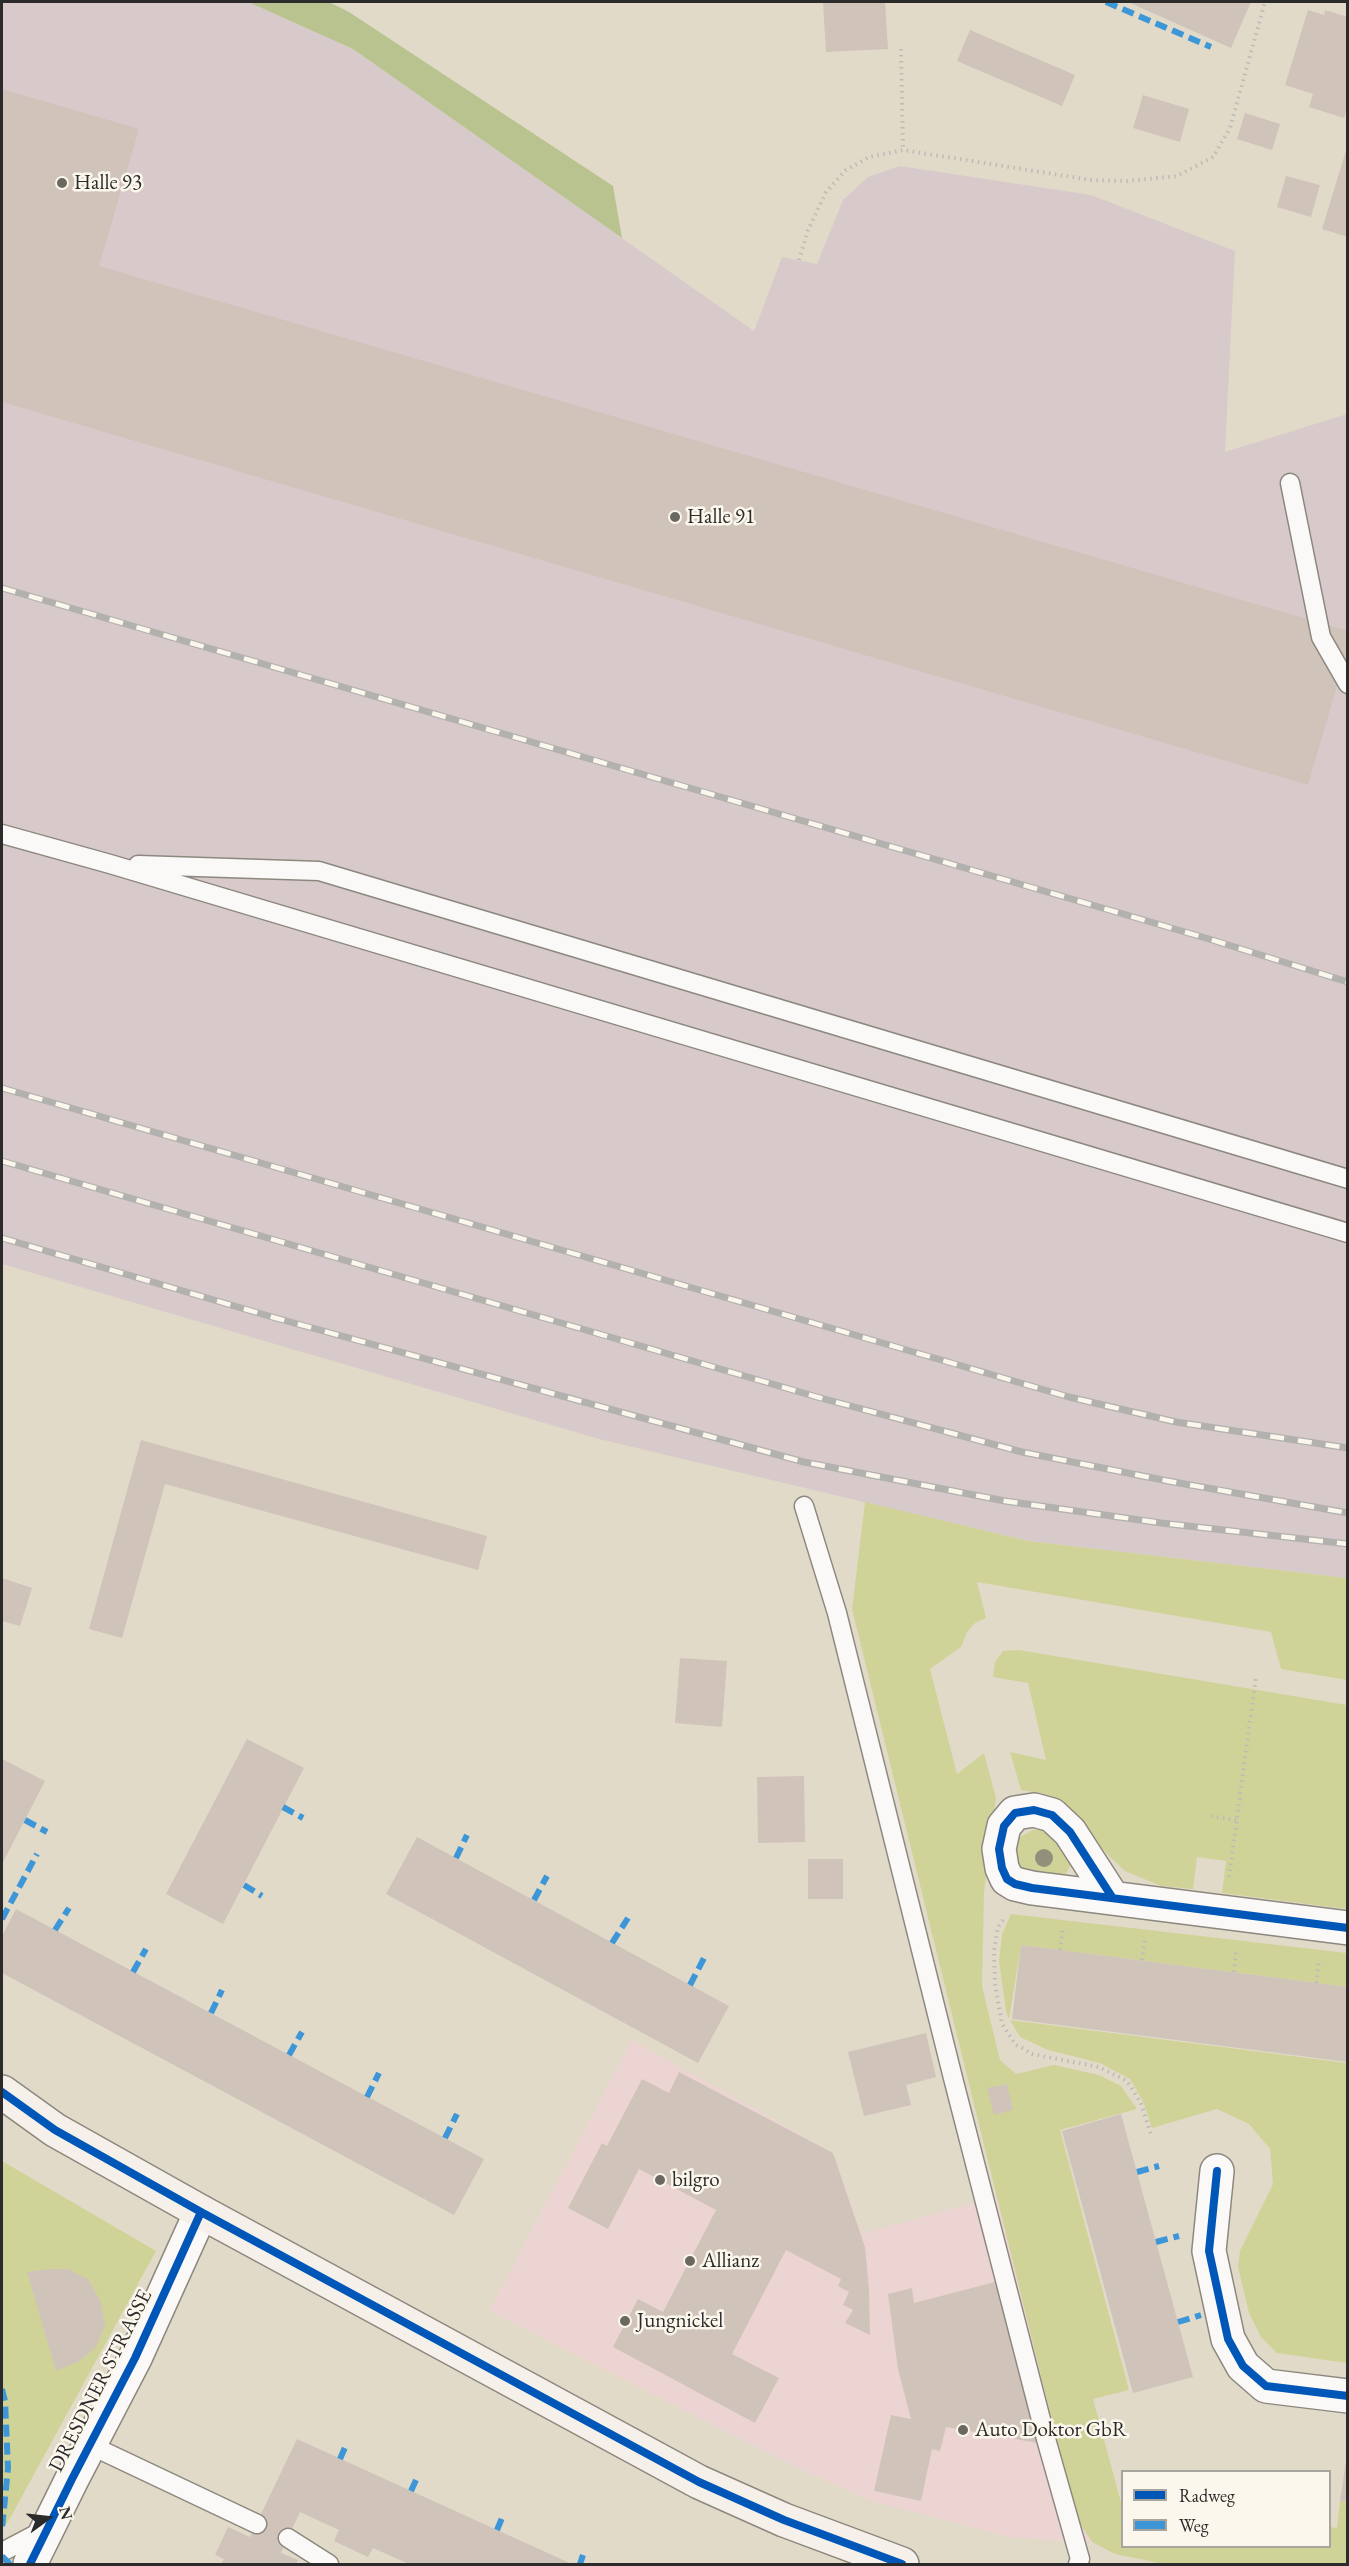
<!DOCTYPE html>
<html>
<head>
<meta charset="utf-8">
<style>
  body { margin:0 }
  #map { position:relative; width:1349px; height:2566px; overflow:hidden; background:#e2dac8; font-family:"EB Garamond",serif }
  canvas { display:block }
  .frame { position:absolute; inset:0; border:3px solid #2b2b2b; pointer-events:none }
  .legend { position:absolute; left:1121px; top:2470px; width:210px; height:78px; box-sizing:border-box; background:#fbf7ec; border:2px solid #a8a59f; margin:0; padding:8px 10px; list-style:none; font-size:18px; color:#2b2b2b }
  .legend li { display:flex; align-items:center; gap:12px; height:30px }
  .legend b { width:30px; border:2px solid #a8a59f }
  .north { position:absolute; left:18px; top:2488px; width:60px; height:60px; -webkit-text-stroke:4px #fbf7ec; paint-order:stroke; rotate:75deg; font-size:16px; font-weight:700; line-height:24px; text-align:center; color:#2b2b2b }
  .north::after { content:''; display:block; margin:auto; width:21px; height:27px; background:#2b2b2b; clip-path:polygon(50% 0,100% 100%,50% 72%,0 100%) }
</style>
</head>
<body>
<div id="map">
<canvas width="1349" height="2566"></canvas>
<div class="frame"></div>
<ul class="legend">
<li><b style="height:8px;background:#0057b8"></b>Radweg</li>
<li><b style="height:8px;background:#3c96d7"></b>Weg</li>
</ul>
<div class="north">N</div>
</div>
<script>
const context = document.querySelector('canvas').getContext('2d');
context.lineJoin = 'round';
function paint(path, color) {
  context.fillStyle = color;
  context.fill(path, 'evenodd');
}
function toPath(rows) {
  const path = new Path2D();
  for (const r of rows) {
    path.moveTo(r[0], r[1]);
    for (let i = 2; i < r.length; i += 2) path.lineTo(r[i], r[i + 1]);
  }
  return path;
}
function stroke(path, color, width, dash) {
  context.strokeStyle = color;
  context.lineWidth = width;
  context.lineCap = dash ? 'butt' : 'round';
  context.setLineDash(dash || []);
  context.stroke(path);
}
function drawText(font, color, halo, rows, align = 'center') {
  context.font = font + ' "EB Garamond",serif';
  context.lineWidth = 5;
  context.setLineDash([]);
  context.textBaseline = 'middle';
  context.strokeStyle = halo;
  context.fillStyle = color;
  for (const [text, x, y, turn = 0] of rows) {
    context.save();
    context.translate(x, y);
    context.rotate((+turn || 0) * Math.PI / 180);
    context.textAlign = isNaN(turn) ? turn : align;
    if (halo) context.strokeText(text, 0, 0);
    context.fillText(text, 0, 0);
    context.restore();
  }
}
paint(toPath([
  [632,2040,833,2153,862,2234,997,2196,1076,2518,1092,2542,1013,2538,868,2500,788,2463,489,2311]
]), '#ecd4d3');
paint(toPath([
  [2,2,248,2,353,49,754,331,782,257,817,264,843,200,868,177,900,166,1091,195,1235,251,1225,452,1347,414,1347,1578,1028,1541,599,1439,2,1264]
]), '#d8caca');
paint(toPath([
  [865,1502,1028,1541,1347,1578,1347,1680,1281,1669,1271,1632,977,1582,986,1618,975,1623,967,1632,961,1647,930,1669,957,1774,984,1753,996,1798,984,1892,982,1986,1000,2060,1016,2074,1054,2065,1099,2075,1121,2086,1137,2109,1060,2130,1129,2390,1093,2399,1122,2506,1122,2546,1330,2546,1330,2527,1337,2528,1340,2501,1347,2502,1347,2564,1164,2564,1115,2554,1092,2542,1076,2518,852,1609],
  [1019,1650,1347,1705,1347,1909,1222,1893,1226,1861,1197,1857,1193,1889,1161,1886,1125,1871,1107,1854,1064,1803,1042,1793,1021,1790,1010,1752,1046,1760,1028,1683,993,1677,995,1662,1003,1651],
  [1033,1830,1044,1830,1057,1839,1067,1852,1071,1864,1066,1874,1055,1878,1026,1873,1017,1865,1014,1854,1016,1844,1020,1837],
  [1011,1914,1347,1953,1347,1987,1021,1945,1009,2019,1006,2011,999,1961,1002,1934],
  [1010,2020,1347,2063,1347,2363,1277,2353,1261,2337,1249,2313,1238,2267,1240,2251,1273,2184,1270,2149,1249,2124,1217,2109,1152,2128,1143,2101,1130,2079,1100,2063,1048,2050,1020,2037],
  [2,2161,156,2251,8,2522,2,2528]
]), '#d0d398');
paint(toPath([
  [248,2,329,2,349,12,613,186,622,238,353,49]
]), '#b9c390');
paint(toPath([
  [823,2,885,2,888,49,826,52],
  [1128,2,1251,2,1231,48],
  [1308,10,1324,15,1325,10,1348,17,1348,106,1344,118,1309,107,1313,94,1285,85],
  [970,30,1075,75,1062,106,957,61],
  [2,89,139,129,99,266,1348,631,1348,648,1308,785,2,402],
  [1143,95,1189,109,1180,142,1133,128],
  [1245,113,1280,124,1272,150,1237,139],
  [1348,144,1348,237,1322,229],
  [1286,176,1320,185,1311,217,1277,207],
  [141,1440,487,1536,478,1570,165,1484,122,1638,89,1629],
  [2,1578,32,1588,20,1626,2,1621],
  [680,1658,727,1661,722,1727,675,1723],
  [247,1739,304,1768,223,1924,166,1894],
  [2,1759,45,1781,2,1864],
  [804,1776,805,1842,758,1843,757,1777],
  [417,1837,729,2006,698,2063,386,1894],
  [808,1859,843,1859,843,1899,808,1899],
  [16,1909,484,2159,454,2215,2,1973,2,1936],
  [1021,1945,1348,1987,1348,2062,1012,2019],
  [926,2033,936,2077,906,2085,911,2105,864,2116,848,2052],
  [679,2072,833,2153,865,2247,869,2290,870,2335,845,2323,853,2310,843,2305,849,2292,838,2286,841,2279,786,2250,732,2354,779,2378,755,2423,613,2347,638,2299,663,2312,716,2210,639,2169,608,2229,568,2208,602,2143,607,2146,642,2079,669,2093],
  [1007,2084,1013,2110,994,2115,987,2088],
  [1121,2114,1193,2377,1133,2393,1062,2131],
  [47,2269,68,2269,88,2279,101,2302,105,2326,96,2347,78,2362,56,2371,27,2272],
  [995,2282,1038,2443,946,2427,940,2451,932,2449,921,2501,874,2491,891,2415,911,2419,898,2369,888,2294,912,2288,914,2303],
  [297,2439,497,2530,572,2564,409,2564,373,2548,368,2557,334,2541,339,2530,300,2512,281,2553,298,2560,296,2564,221,2564,224,2559,215,2555,228,2527,250,2537],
  [1346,2461,1348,2461,1348,2502,1340,2501]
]), '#d0c3ba');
const lane = toPath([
  [1290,483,1321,637,1348,684],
  [2,834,110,864,1348,1233],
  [138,865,319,871,1348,1179],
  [804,1506,837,1613,953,2078,1046,2439,1080,2559,1078,2564],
  [90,2445,257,2524],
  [288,2538,329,2564],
  [2,2552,44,2530]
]);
const street = toPath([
  [1112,1897,1070,1832,1052,1815,1034,1810,1015,1813,1004,1826,999,1849,1002,1868,1007,1879,1015,1884,1032,1888,1348,1928],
  [1217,2171,1209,2251,1228,2339,1243,2366,1266,2386,1348,2396],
  [30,2564,72,2479,135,2358,201,2212]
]);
const secondary = toPath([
  [2,2092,55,2130,201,2212,699,2482,784,2520,902,2564]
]);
stroke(lane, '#8c887f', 21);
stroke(street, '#8c887f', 36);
stroke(secondary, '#8c887f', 36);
stroke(toPath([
  [901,49,903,150],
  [799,260,808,230,826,192,846,170,869,157,903,150,1091,180,1127,181,1177,176,1213,157,1230,128,1265,2],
  [1211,1816,1237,1820],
  [1229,1877,1256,1677],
  [1003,1920,998,1927,994,1950,995,1984,1002,2024,1015,2044,1032,2054,1099,2067,1127,2081,1141,2103,1151,2135],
  [1060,1950,1063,1928],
  [1142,1960,1145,1940],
  [1234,1972,1236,1952],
  [1316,1983,1319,1962]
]), '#bcbbb7', 4, [1.5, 4.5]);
stroke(lane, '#fbf9f7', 18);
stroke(street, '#fbf9f7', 33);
stroke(secondary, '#f5f0e9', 33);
const rail = toPath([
  [2,588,1209,939,1348,982],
  [2,1088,1069,1397,1176,1422,1348,1448],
  [2,1161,817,1397,1022,1452,1168,1481,1348,1513],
  [2,1238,272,1317,804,1462,1005,1501,1161,1523,1348,1544]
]);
stroke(rail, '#b2b1ae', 7);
stroke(rail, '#fbf7ec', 4.5, [14]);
stroke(toPath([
  [1106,2,1211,47],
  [283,1807,303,1818],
  [25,1820,47,1832],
  [456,1858,467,1835],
  [244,1885,262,1896],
  [534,1900,547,1876],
  [2,1919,37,1854],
  [55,1930,69,1908],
  [612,1943,628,1918],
  [133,1972,146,1949],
  [690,1985,704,1958],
  [211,2013,222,1990],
  [289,2055,302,2032],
  [367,2097,379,2073],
  [445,2138,457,2114],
  [1137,2172,1159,2166],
  [1156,2242,1179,2236],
  [1178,2322,1201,2315],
  [2,2389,5,2401,8,2468,2,2529],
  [340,2459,346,2445],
  [411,2491,417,2478],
  [497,2530,502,2518],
  [2,2556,10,2564],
  [580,2564,583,2555]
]), '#3c96d7', 6, [12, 6]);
stroke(toPath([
  [1112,1897,1070,1832,1052,1815,1034,1810,1015,1813,1004,1826,999,1849,1002,1868,1007,1879,1015,1884,1032,1888,1348,1928],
  [2,2092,55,2130,201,2212,699,2482,784,2520,902,2564],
  [1217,2171,1209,2251,1228,2339,1243,2366,1266,2386,1348,2396],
  [30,2564,72,2479,135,2358,201,2212]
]), '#0057b8', 8);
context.fillStyle = '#92907b';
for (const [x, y] of [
  [1044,1858]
]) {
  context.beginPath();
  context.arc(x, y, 9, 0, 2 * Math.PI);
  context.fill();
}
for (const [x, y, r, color] of [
  [62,183,6,"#6b6862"],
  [675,517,6,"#6b6862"],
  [660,2180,6,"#6b6862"],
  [690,2261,6,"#6b6862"],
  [625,2321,6,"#6b6862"],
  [963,2430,6,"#6b6862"]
]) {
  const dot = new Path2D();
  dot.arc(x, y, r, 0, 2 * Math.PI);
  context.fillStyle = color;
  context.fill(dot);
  stroke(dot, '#fbf7ec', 2);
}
drawText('21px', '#2b2b2b', '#fbf7ec', [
  ["Halle 93",74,183],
  ["Halle 91",687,517],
  ["bilgro",672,2180],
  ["Allianz",702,2261],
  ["Jungnickel",637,2321],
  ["Auto Doktor GbR",975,2430]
], 'left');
drawText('21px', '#2b2b2b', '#fbf7ec', [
  ["DRESDNER STRASSE",101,2381,-63]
]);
</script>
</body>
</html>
